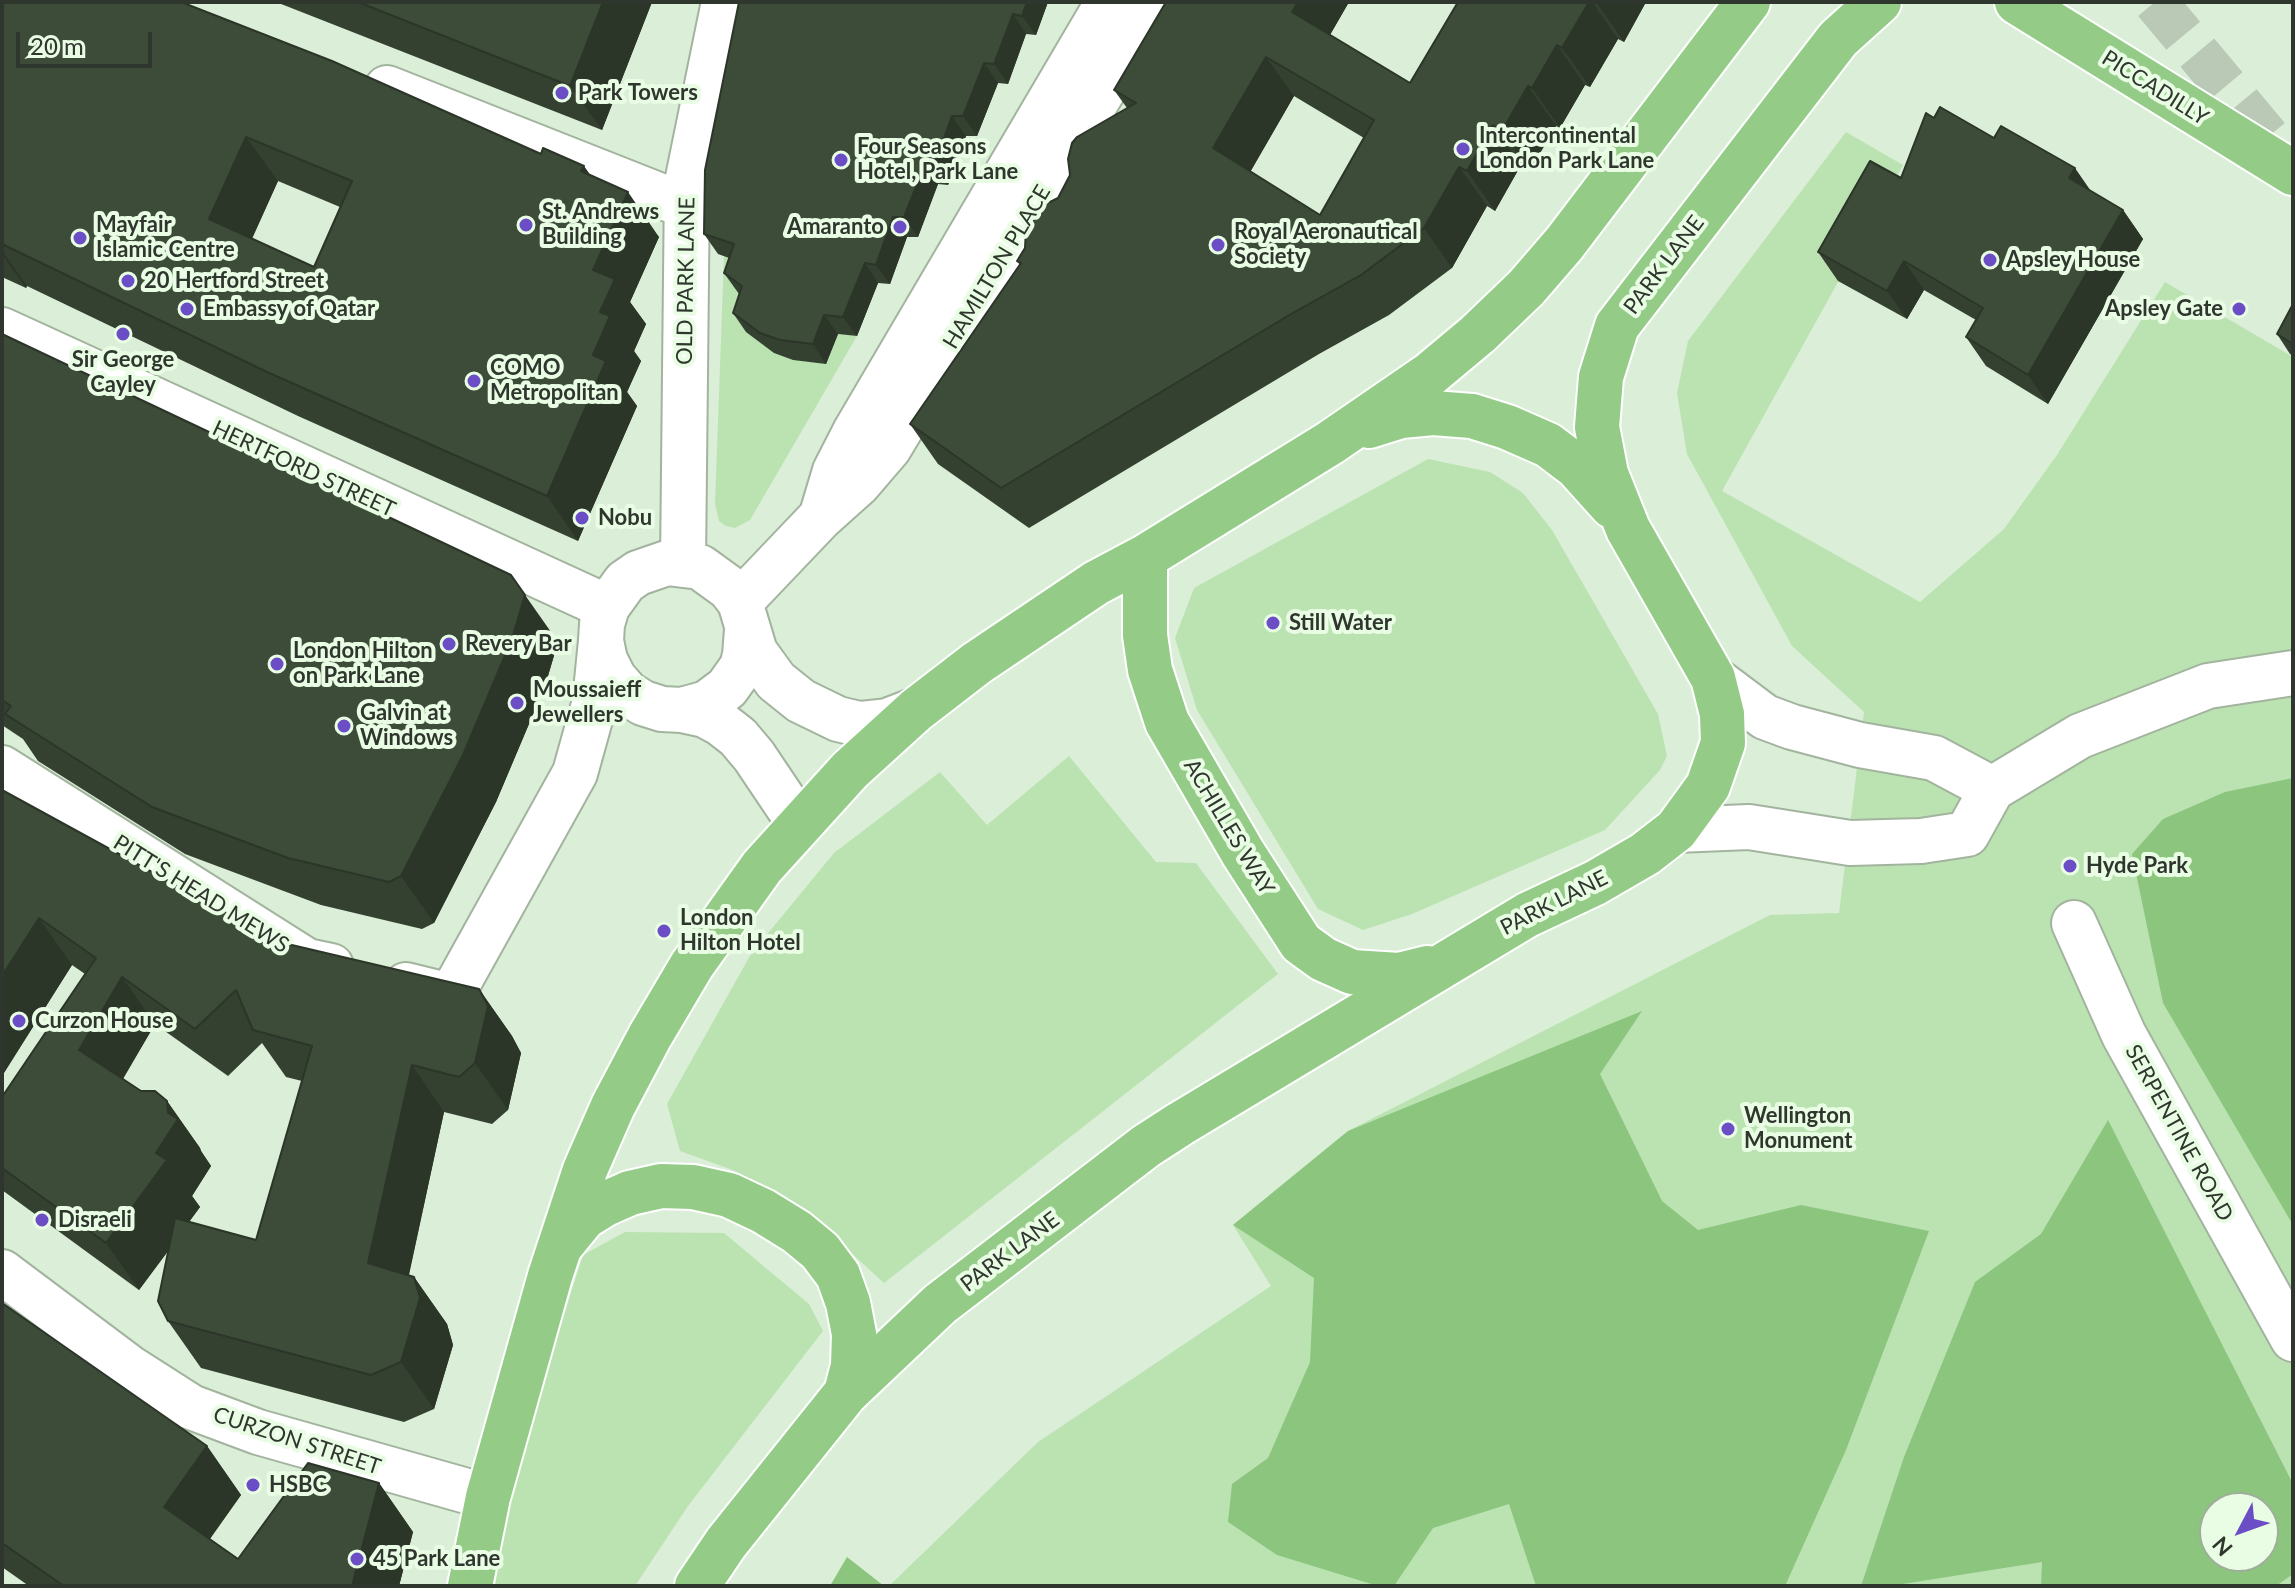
<!DOCTYPE html>
<html>
<head>
<meta charset="utf-8">
<style>
  body { margin:0 }
  #map { position:relative; width:2295px; height:1588px; overflow:hidden; background:#dbeed7; font-family:Lato,sans-serif }
  canvas { display:block }
  .frame { position:absolute; inset:0; border:4px solid #2f362e; pointer-events:none }
  .north { position:absolute; left:2199px; top:1492px; width:80px; height:80px; box-sizing:border-box; background:#e9fce4; border:2px solid #9fad9b; border-radius:50%; rotate:229deg; font-size:22px; font-weight:700; line-height:32px; text-align:center; color:#2f362e }
  .north::after { content:''; display:block; margin:auto; width:28px; height:36px; background:#6b4dc6; clip-path:polygon(50% 0,100% 100%,50% 72%,0 100%) }
  .scale { position:absolute; left:16px; top:32px; width:136px; height:36px; box-sizing:border-box; border:4px solid #2f362e; border-top:0; padding-left:10px; font-size:24px; line-height:28px; white-space:nowrap; color:#2f362e; -webkit-text-stroke:6px #e9fce4; paint-order:stroke }
</style>
</head>
<body>
<div id="map">
<canvas width="2295" height="1588"></canvas>
<div class="frame"></div>
<div class="north">N</div>
<div class="scale">20 m</div>
</div>
<script>
const context = document.querySelector('canvas').getContext('2d');
context.lineJoin = 'round';
function paint(path, color) {
  context.fillStyle = color;
  context.fill(path, 'evenodd');
}
function toPath(rows) {
  const path = new Path2D();
  for (const r of rows) {
    path.moveTo(r[0], r[1]);
    for (let i = 2; i < r.length; i += 2) path.lineTo(r[i], r[i + 1]);
  }
  return path;
}
function stroke(path, color, width, dash) {
  context.strokeStyle = color;
  context.lineWidth = width;
  context.lineCap = dash ? 'butt' : 'round';
  context.setLineDash(dash || []);
  context.stroke(path);
}
function drawText(font, color, halo, rows, align = 'center') {
  context.font = font + ' Lato,sans-serif';
  context.lineWidth = 8;
  context.setLineDash([]);
  context.textBaseline = 'middle';
  context.strokeStyle = halo;
  context.fillStyle = color;
  for (const [text, x, y, turn = 0] of rows) {
    context.save();
    context.translate(x, y);
    context.rotate((+turn || 0) * Math.PI / 180);
    context.textAlign = isNaN(turn) ? turn : align;
    if (halo) context.strokeText(text, 0, 0);
    context.fillText(text, 0, 0);
    context.restore();
  }
}
paint(toPath([
  [1846,132,1903,165,1722,491,1920,602,2004,529,2057,455,2165,282,2293,357,2293,1586,889,1586,1038,1442,1271,1286,1233,1225,1348,1131,1770,915,1839,913,1864,712,1792,646,1687,454,1677,393,1688,341],
  [2215,1508,2263,1508,2263,1556,2215,1556],
  [724,256,747,265,826,363,838,334,857,336,750,520,735,528,726,526,719,521,715,504],
  [1428,459,1490,472,1523,493,1552,530,1658,714,1667,756,1660,770,1605,830,1412,914,1363,930,1318,909,1197,710,1175,638,1194,588],
  [1069,756,1156,862,1196,863,1278,974,884,1283,801,1207,730,1169,680,1151,667,1104,751,954,834,853,940,772,987,825],
  [625,1232,724,1233,809,1304,823,1331,688,1506,635,1586,495,1586,509,1486,583,1255]
]), '#bbe3b2');
paint(toPath([
  [2293,778,2293,1225,2163,1003,2132,854,2163,819,2225,792],
  [1642,1011,1600,1074,1662,1201,1698,1230,1801,1205,1929,1231,1846,1450,1785,1586,1536,1586,1509,1504,1433,1528,1394,1586,1378,1586,1277,1555,1228,1522,1232,1484,1268,1458,1310,1362,1314,1278,1233,1225,1348,1131],
  [2108,1120,2293,1484,2293,1574,2276,1586,2041,1586,2042,1562,1890,1586,1861,1586,1904,1457,1975,1282,2041,1234],
  [2215,1508,2263,1508,2263,1556,2215,1556],
  [847,1557,884,1586,830,1586]
]), '#8bc57e');
stroke(toPath([
  [2155,2,2293,167]
]), '#b9c9b5', 44, [44, 22]);
const minor = toPath([
  [387,88,686,206],
  [2,330,607,607],
  [823,511,835,471,855,432,1108,2],
  [683,564,687,183,724,2],
  [740,602,821,517,859,483,889,448,1156,2],
  [747,630,745,655,742,667,727,688,707,703,682,710,662,709,643,703,627,693,614,678,605,660,601,641,602,624,607,607,625,582,638,573,667,563,700,567,729,588,740,602,755,652,776,681,801,701,838,719,859,724,887,721,916,710],
  [1713,678,1765,717,1792,727,1860,745,1934,758,1992,789],
  [682,710,705,715,720,723,738,737,754,756,799,823],
  [2,768,307,961,331,966],
  [1676,830,1749,827,1850,843,1921,841,1967,834,1992,789,2080,736,2208,686,2293,673],
  [2074,923,2124,1035,2293,1339],
  [406,985,451,996,575,773,595,701,601,641],
  [2,1272,130,1368,191,1407,258,1432,488,1497]
]);
const highway = toPath([
  [2017,2,2293,173],
  [1369,426,1401,416,1433,413,1472,416,1507,427,1548,445,1577,467,1612,506],
  [1145,557,1145,635,1150,670,1167,722,1243,853,1301,943,1323,959,1352,972,1399,975,1427,968],
  [562,1244,584,1217,605,1204,630,1193,661,1186,693,1187,729,1195,763,1211,797,1232,820,1251,838,1275,848,1303,854,1334,853,1366,846,1393],
  [470,1586,488,1497,550,1276,585,1170,613,1106,650,1036,692,965,762,867,850,770,916,710,977,663,1096,583,1145,557,1330,443,1429,375,1478,334,1526,288,1564,244,1748,2],
  [697,1586,726,1543,846,1393,940,1304,1146,1146,1180,1124,1527,915,1595,883,1645,854,1676,830,1708,786,1723,743,1722,714,1713,678,1628,529,1606,474,1597,427,1601,377,1617,326,1838,39,1879,2]
]);
stroke(minor, '#a2b49e', 48);
stroke(highway, '#fff', 48);
stroke(minor, '#fff', 44);
stroke(highway, '#93cb87', 44);
paint(toPath([
  [2,2,591,176,659,237,630,302,646,324,634,351,641,361,627,392,637,406,578,541,298,416,27,286,26,288,2,277],
  [278,181,340,207,314,267,252,239],
  [276,2,652,2,602,130],
  [739,2,1048,2,1036,35,1026,34,1008,84,998,83,977,136,966,136,948,185,938,184,918,237,907,237,890,284,878,283,857,336,838,334,826,364,793,360,774,353,746,332,733,313,739,294,724,273,729,258,718,254,704,234],
  [1349,2,1330,35,1410,83,1458,2,1646,2,1624,42,1618,39,1590,87,1585,85,1560,128,1556,126,1530,170,1521,165,1495,211,1487,206,1452,268,1389,315,1319,354,1029,528,938,464,910,424,1020,265,1017,261,1058,198,1127,108,1114,90],
  [1294,96,1364,138,1320,215,1250,172],
  [1934,118,1994,138,2092,192,2123,210,2143,239,2048,404,1986,366,1966,337,1976,320,1924,290,1907,319,1838,281,1818,252,1901,178],
  [2293,304,2293,356,2290,354,2277,334],
  [2,334,558,642,545,686,496,802,434,923,422,929,321,905,185,854,38,761,23,739,2,725],
  [2,790,261,935,279,942,479,989,512,1036,521,1053,508,1110,492,1124,444,1112,409,1275,414,1277,447,1324,453,1345,434,1409,404,1422,201,1368,168,1321,169,1250,139,1290,2,1190,2,1097,85,974,72,965,2,1076],
  [155,1024,228,1076,262,1043,286,1077,302,1081,256,1240,189,1222,200,1207,192,1196,211,1166,201,1151,200,1148,167,1101,141,1091,123,1079],
  [2,1303,207,1446,241,1495,210,1539,238,1559,379,1483,413,1532,399,1586,29,1586,2,1567]
]), '#344131');
paint(toPath([
  [603,2,652,2,602,130,570,86],
  [1027,2,1048,2,1036,35,1022,16],
  [1298,2,1349,2,1320,52,1292,12],
  [1589,2,1592,2,1618,39,1590,87,1562,48],
  [1596,2,1646,2,1624,42],
  [1013,14,1026,34,1008,84,994,64],
  [1557,45,1585,85,1560,128,1532,88],
  [1266,57,1294,96,1241,188,1213,148],
  [984,63,998,83,977,136,963,116],
  [1528,86,1556,126,1530,170,1502,131],
  [952,116,966,136,948,185,934,165],
  [1493,125,1521,165,1495,211,1467,171],
  [246,137,278,181,240,264,209,219],
  [925,164,938,184,918,237,904,217],
  [584,166,615,210,581,171],
  [1459,167,1487,206,1452,268,1424,228],
  [2075,168,2095,197,2069,178],
  [628,192,659,237,630,302,646,324,634,351,641,361,627,392,637,406,578,541,547,496,593,355,600,312,593,270],
  [2123,210,2143,239,2048,404,2028,375],
  [893,217,907,237,890,284,876,265],
  [2,251,27,286,26,288,2,254],
  [1904,261,1924,290,1907,319,1887,291],
  [865,263,878,283,857,336,843,317],
  [824,315,838,334,826,364,813,344],
  [525,595,558,642,545,686,496,802,434,923,401,876],
  [39,918,72,965,2,1076,2,976],
  [122,977,155,1024,112,1097,79,1050],
  [479,989,512,1036,521,1053,508,1110,475,1063],
  [412,1065,444,1112,401,1310,368,1263],
  [167,1101,200,1148,201,1151,211,1166,192,1196,200,1207,139,1290,106,1243,156,1153,168,1113],
  [414,1277,447,1324,453,1345,434,1409,401,1362],
  [207,1446,241,1495,198,1555,164,1507],
  [379,1483,413,1532,399,1586,352,1586]
]), '#2b3528');
const building = toPath([
  [2,2,181,2,332,61,541,154,543,148,584,166,581,171,628,192,593,270,615,279,600,312,610,316,593,355,606,361,547,496,267,372,2,244,2,2],
  [246,137,352,181,314,267,209,219,246,137],
  [358,2,603,2,570,86,358,2],
  [739,2,1027,2,1022,16,1013,14,994,64,984,63,963,116,952,116,934,165,925,164,904,217,893,217,876,265,865,263,843,317,824,315,813,344,780,340,760,333,733,313,742,286,724,273,734,244,704,234,705,170,739,2],
  [1166,2,1298,2,1292,12,1410,83,1458,2,1589,2,1562,48,1557,45,1532,88,1528,86,1502,131,1493,125,1467,171,1459,167,1424,228,1361,275,1291,314,1001,488,910,424,1021,263,1017,261,1025,248,1026,228,1030,219,1040,207,1058,198,1070,175,1068,159,1072,143,1077,137,1136,103,1114,90,1166,2],
  [1266,57,1374,120,1320,215,1213,148,1266,57],
  [1940,107,1994,138,2001,126,2075,168,2069,178,2123,210,2028,375,1966,337,1983,308,1904,261,1887,291,1818,252,1870,161,1901,178,1926,113,1934,118,1940,107],
  [2293,304,2293,344,2277,334,2293,304],
  [2,334,511,575,525,595,512,639,463,755,401,876,389,882,288,858,152,807,5,714,11,706,2,700,2,334],
  [2,790,225,912,261,935,279,942,479,989,488,1006,475,1063,459,1077,412,1065,368,1263,414,1277,420,1298,401,1362,371,1375,168,1321,158,1301,175,1218,256,1240,312,1046,253,1030,236,990,195,1029,122,977,79,1050,141,1091,155,1091,167,1101,168,1113,178,1119,156,1153,167,1160,106,1243,2,1168,2,1097,96,958,39,918,2,976,2,790],
  [2,1303,207,1446,164,1507,238,1559,308,1463,379,1483,352,1586,64,1586,2,1543,2,1303]
]);
paint(building, '#3d4c39');
stroke(building, '#2b3528', 2);
for (const [x, y, r, color] of [
  [562,93,8,"#6b4dc6"],
  [1463,149,8,"#6b4dc6"],
  [841,160,8,"#6b4dc6"],
  [526,225,8,"#6b4dc6"],
  [900,227,8,"#6b4dc6"],
  [80,238,8,"#6b4dc6"],
  [1218,245,8,"#6b4dc6"],
  [1990,260,8,"#6b4dc6"],
  [128,281,8,"#6b4dc6"],
  [187,309,8,"#6b4dc6"],
  [2239,309,8,"#6b4dc6"],
  [123,334,8,"#6b4dc6"],
  [474,381,8,"#6b4dc6"],
  [582,518,8,"#6b4dc6"],
  [1273,623,8,"#6b4dc6"],
  [449,644,8,"#6b4dc6"],
  [277,664,8,"#6b4dc6"],
  [517,703,8,"#6b4dc6"],
  [344,726,8,"#6b4dc6"],
  [2070,866,8,"#6b4dc6"],
  [664,931,8,"#6b4dc6"],
  [19,1021,8,"#6b4dc6"],
  [1728,1129,8,"#6b4dc6"],
  [42,1220,8,"#6b4dc6"],
  [253,1485,8,"#6b4dc6"],
  [357,1559,8,"#6b4dc6"]
]) {
  const dot = new Path2D();
  dot.arc(x, y, r, 0, 2 * Math.PI);
  context.fillStyle = color;
  context.fill(dot);
  stroke(dot, '#e9fce4', 3);
}
drawText('22px', '#2f362e', '#e9fce4', [
  ["PICCADILLY",2155,88,32],
  ["PARK LANE",1664,265,-53],
  ["HAMILTON PLACE",997,267,-59],
  ["OLD PARK LANE",686,281,-89],
  ["HERTFORD STREET",304,469,25],
  ["ACHILLES WAY",1229,827,59],
  ["PITT'S HEAD MEWS",201,894,32],
  ["PARK LANE",1554,903,-27],
  ["SERPENTINE ROAD",2179,1133,61],
  ["PARK LANE",1010,1252,-37],
  ["CURZON STREET",297,1441,18]
]);
drawText('bold 22px', '#2f362e', '#e9fce4', [
  ["Park Towers",578,93],
  ["Intercontinental",1479,136],
  ["London Park Lane",1479,161],
  ["Four Seasons",857,147],
  ["Hotel, Park Lane",857,172],
  ["St. Andrews",542,212],
  ["Building",542,237],
  ["Mayfair",96,225],
  ["Islamic Centre",96,250],
  ["Amaranto",884,227,"right"],
  ["Royal Aeronautical",1234,232],
  ["Society",1234,257],
  ["Apsley House",2006,260],
  ["20 Hertford Street",144,281],
  ["Embassy of Qatar",203,309],
  ["Apsley Gate",2223,309,"right"],
  ["Sir George",123,360,"center"],
  ["Cayley",123,385,"center"],
  ["COMO",490,368],
  ["Metropolitan",490,393],
  ["Nobu",598,518],
  ["Still Water",1289,623],
  ["Revery Bar",465,644],
  ["London Hilton",293,651],
  ["on Park Lane",293,676],
  ["Moussaieff",533,690],
  ["Jewellers",533,715],
  ["Galvin at",360,713],
  ["Windows",360,738],
  ["Hyde Park",2086,866],
  ["London",680,918],
  ["Hilton Hotel",680,943],
  ["Curzon House",35,1021],
  ["Wellington",1744,1116],
  ["Monument",1744,1141],
  ["Disraeli",58,1220],
  ["HSBC",269,1485],
  ["45 Park Lane",373,1559]
], 'left');
</script>
</body>
</html>
